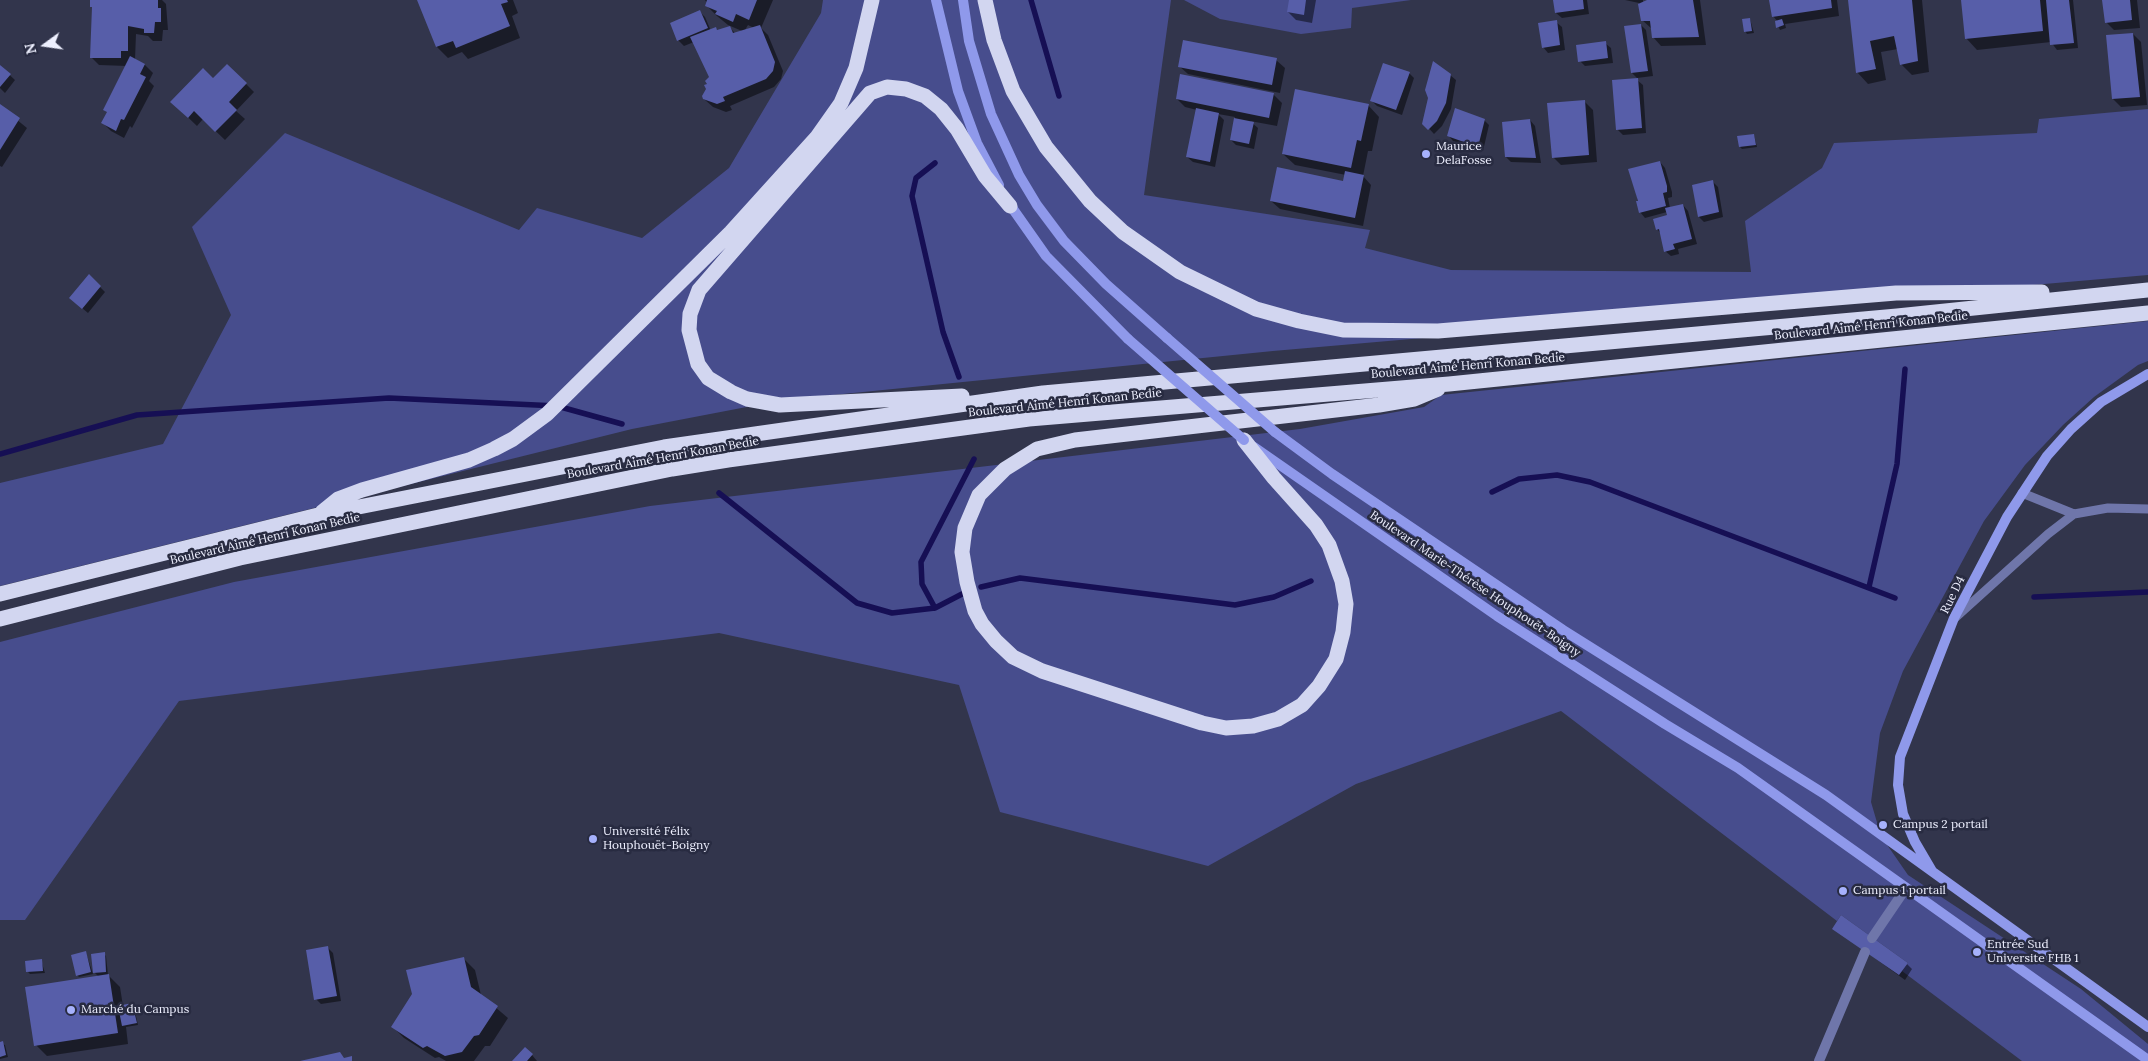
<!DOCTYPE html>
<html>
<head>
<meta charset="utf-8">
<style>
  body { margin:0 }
  #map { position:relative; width:2148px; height:1061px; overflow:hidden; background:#32354c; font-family:Lora,serif }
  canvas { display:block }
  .north { position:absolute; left:20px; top:20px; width:50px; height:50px; -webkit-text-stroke:4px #282b41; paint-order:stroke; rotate:256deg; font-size:14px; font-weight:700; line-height:20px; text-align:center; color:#edeffe }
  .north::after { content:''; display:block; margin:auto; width:18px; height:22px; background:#edeffe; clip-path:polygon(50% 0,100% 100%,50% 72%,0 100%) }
</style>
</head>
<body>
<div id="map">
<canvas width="2148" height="1061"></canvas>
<div class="north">N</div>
</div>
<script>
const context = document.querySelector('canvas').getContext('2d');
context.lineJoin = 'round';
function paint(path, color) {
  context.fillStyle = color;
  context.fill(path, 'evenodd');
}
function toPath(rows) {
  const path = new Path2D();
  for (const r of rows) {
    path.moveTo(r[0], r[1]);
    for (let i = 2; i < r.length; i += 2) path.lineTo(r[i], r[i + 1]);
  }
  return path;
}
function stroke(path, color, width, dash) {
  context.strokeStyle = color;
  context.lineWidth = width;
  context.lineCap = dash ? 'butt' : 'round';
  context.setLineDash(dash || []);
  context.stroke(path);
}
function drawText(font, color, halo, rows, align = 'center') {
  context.font = font + ' Lora,serif';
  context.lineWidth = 5;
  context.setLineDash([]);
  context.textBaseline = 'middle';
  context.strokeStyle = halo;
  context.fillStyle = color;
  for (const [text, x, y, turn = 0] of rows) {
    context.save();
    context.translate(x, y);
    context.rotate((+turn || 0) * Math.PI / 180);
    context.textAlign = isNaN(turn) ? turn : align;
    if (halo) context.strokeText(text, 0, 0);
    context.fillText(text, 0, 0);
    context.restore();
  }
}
paint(toPath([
  [823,0,1171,0,1144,195,1370,230,1365,248,1451,270,1751,272,1745,221,1822,168,1834,143,2037,133,2039,119,2148,109,2148,275,1273,351,783,400,632,429,0,586,0,483,163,444,231,315,192,227,285,133,519,230,537,208,642,238,729,168,821,13],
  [1184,0,1411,0,1352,8,1351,28,1301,34,1220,19],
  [2148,321,2148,361,2138,365,2094,397,2063,425,2025,465,1984,521,1903,671,1880,733,1871,802,1881,836,1908,875,2081,989,2148,1044,2148,1061,2022,1061,1902,971,1908,963,1841,915,1837,921,1561,711,1356,784,1208,866,1000,812,959,685,719,633,179,701,25,920,0,920,0,642,234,582,650,506,1300,429,1424,407,1441,395]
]), '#474d8d');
paint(toPath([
  [92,0,162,0,166,4,168,30,163,30,162,41,153,41,148,36,136,34,135,60,145,65,153,73,149,81,154,86,132,128,130,126,124,138,111,131,103,123,127,66,99,65,91,57,93,8],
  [418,0,513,0,518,13,512,16,520,38,468,59,462,52,448,58,437,47],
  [705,0,773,0,761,28,768,35,783,71,781,79,774,87,730,106,732,110,726,112,713,107,704,99,710,77,694,42,684,46,678,40,700,12,705,17,711,31,716,29,719,31,729,27,735,33,742,31,728,25,717,16,706,5,707,3],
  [748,25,754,28,745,30],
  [1290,0,1316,0,1312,23,1296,20,1288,12],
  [1554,0,1587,0,1589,14,1562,18,1556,13],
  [1625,0,1643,0,1643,4,1649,0,1700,0,1706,45,1661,46,1653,37,1652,29,1642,20,1639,3],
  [1771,0,1837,0,1839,16,1785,24,1786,28,1780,30,1776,22,1778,22,1773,16],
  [1849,0,1922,0,1929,72,1912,75,1901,64,1898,49,1881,52,1886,80,1868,84,1857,72],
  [1962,0,2073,0,2078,48,2057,50,2051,42,1977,50,1966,38],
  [2103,0,2137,0,2140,28,2114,30,2106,22],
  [1750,19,1754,33,1747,34,1745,31],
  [1556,22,1562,27,1565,50,1548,53,1543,47],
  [1641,25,1646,30,1653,76,1637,78,1632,73],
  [2133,34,2141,42,2147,105,2121,107,2113,99],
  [1605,43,1611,48,1613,63,1585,66,1580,61],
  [1276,60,1285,68,1280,93,1188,74,1179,66],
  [227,65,254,92,236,111,245,119,225,140,203,119,197,126,172,102,213,80],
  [0,66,15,80,5,93,0,88],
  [1409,73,1414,78,1402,115,1377,106,1372,101],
  [1450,75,1456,80,1451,109,1442,126,1434,134,1424,123],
  [1637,80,1643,85,1646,133,1623,135,1617,129],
  [1273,94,1282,103,1277,126,1250,121,1258,128,1254,149,1236,145,1231,140,1235,117,1218,114,1224,120,1215,167,1193,162,1187,157,1197,110,1185,107,1177,99],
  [1584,101,1593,110,1597,162,1561,165,1553,157],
  [1368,105,1379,117,1372,151,1368,151,1363,176,1371,185,1363,226,1280,209,1271,201,1344,182,1346,175,1295,165,1283,154],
  [0,106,27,128,2,167,0,166],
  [1484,120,1489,125,1483,151,1453,141,1448,135],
  [1530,120,1535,126,1541,163,1511,162,1506,157],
  [1754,135,1757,147,1742,149,1740,147],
  [1660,162,1665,168,1672,192,1672,197,1668,198,1670,208,1683,205,1688,211,1697,244,1678,249,1679,254,1671,256,1665,251,1661,234,1657,229,1668,216,1667,212,1645,218,1640,212,1635,187],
  [1712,181,1718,187,1723,217,1704,222,1699,217],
  [89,276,105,292,88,313,76,303],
  [1833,928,1907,964,1912,969,1905,980],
  [328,948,333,953,341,1001,321,1004,316,999],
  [86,953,93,974,79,977,77,975],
  [104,954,106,956,108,975,120,987,123,1006,132,1005,134,1007,138,1025,126,1027,128,1044,47,1056,36,1045,99,977,94,972],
  [464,959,475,970,481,995,508,1018,490,1046,485,1046,474,1061,446,1061,439,1057,435,1058,404,1038,393,1027],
  [41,960,45,973,30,974,28,972],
  [0,1043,5,1045,8,1057,0,1059],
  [532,1055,537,1061,514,1061]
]), '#0007');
stroke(toPath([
  [1031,0,1059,96],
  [935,163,916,178,912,196,943,332,959,377],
  [0,454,137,415,389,398,557,406,622,424],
  [1492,492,1519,479,1557,475,1590,482,1895,598],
  [719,493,857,603,892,613,935,608,964,593],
  [981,587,1020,578,1235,605,1274,597,1311,581],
  [1869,587,1897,464,1905,369],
  [2034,597,2148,592],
  [935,608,922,584,921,562,974,459]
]), '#160f54', 5.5);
paint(toPath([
  [90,0,158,0,158,8,161,8,161,22,155,22,154,33,144,33,144,29,128,26,128,51,121,51,121,58,90,58,92,7,90,7],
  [417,0,507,0,508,2,501,4,510,26,456,48,453,41,436,47],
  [707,0,757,0,749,20,736,14,733,22,715,14,717,11,705,6],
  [1289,0,1306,0,1304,15,1287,12],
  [1553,0,1583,0,1584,9,1555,13],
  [1647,0,1693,0,1699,37,1652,38,1650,21,1641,21,1638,4],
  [1769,0,1831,0,1832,8,1772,17],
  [1848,0,1912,0,1918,61,1900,65,1894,36,1870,41,1876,69,1856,73],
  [1961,0,2040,0,2043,31,1965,39],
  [2046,0,2069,0,2074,43,2050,45],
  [2102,0,2130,0,2132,20,2105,23],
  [700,10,708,28,677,41,670,23],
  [1750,18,1752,31,1744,32,1742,19],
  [1782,19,1784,25,1776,28,1775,21],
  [1557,20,1560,45,1542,48,1538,23],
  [1641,24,1648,71,1631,73,1624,26],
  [760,25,775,62,773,71,766,79,723,97,725,101,717,104,703,99,702,96,706,89,704,85,707,84,705,81,709,77,690,37,716,27,717,30,730,26,733,33],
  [2133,33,2140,97,2112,99,2106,35],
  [1183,40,1277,58,1272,85,1178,67],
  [1606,41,1608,58,1578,62,1576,45],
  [130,56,145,64,140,74,146,77,124,120,121,119,116,131,101,123,107,112,103,110],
  [1433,61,1451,74,1446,103,1437,121,1428,130,1422,124,1428,98,1425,90],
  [1383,63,1410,72,1396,110,1370,101],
  [227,64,247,83,229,102,237,110,215,132,194,111,188,118,170,102,203,68,213,78],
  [0,65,11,74,0,87],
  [1180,74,1274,93,1269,118,1176,99],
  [1638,78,1642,128,1616,130,1612,80],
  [1295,89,1369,104,1361,141,1357,140,1351,168,1282,154],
  [1585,100,1589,155,1552,158,1547,103],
  [0,104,20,118,0,150],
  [1196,108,1219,113,1210,162,1186,157],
  [1455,108,1485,119,1478,147,1447,136],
  [1234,118,1254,122,1249,144,1230,140],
  [1530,119,1536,158,1505,157,1502,122],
  [1754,134,1756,145,1739,147,1737,136],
  [1660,161,1667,186,1667,192,1663,193,1666,206,1639,213,1636,201,1638,201,1628,169],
  [1277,167,1343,181,1345,171,1364,175,1355,218,1270,201],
  [1713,180,1719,212,1698,217,1692,185],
  [1683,204,1692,239,1673,244,1675,249,1664,252,1659,229,1656,230,1653,219,1667,215,1665,208],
  [89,274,101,286,82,309,69,298],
  [1841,915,1908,963,1899,975,1832,929],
  [328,946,337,996,314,1000,306,950],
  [86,951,91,972,76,976,71,955],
  [105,952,106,972,93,973,91,954],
  [464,957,471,987,498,1006,479,1035,474,1036,462,1052,445,1056,427,1046,423,1048,391,1027,412,994,406,970],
  [42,959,43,971,26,972,25,961],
  [109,974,118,1033,34,1046,25,987],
  [132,1003,137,1023,122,1026,118,1006],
  [3,1041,6,1055,0,1057,0,1042],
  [525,1047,533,1054,527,1061,512,1061],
  [340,1052,344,1058,352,1056,352,1061,300,1061]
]), '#575ea9');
stroke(toPath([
  [2022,493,2074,514],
  [1955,618,2048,534,2074,514,2108,508,2148,509]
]), '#6f76aa', 9);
stroke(toPath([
  [1872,938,1906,888],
  [1819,1061,1865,952]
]), '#6f76aa', 10);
stroke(toPath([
  [936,0,958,91,977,143,999,185],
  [963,0,969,41,991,114,1019,175,1037,205,1064,241,1106,284,1167,338],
  [1008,202,1046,256,1128,339],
  [1275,432,1332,474,1563,630,1826,795,2148,1027],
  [1254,447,1497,616,1665,724,1738,768,2148,1060],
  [1932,871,1915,842,1903,814,1898,785,1900,757,1954,618,2007,517,2047,456,2071,429,2101,402,2148,374]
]), '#8f99eb', 10);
stroke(toPath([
  [985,0,994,40,1013,91,1046,147,1090,201,1123,232,1180,272,1256,309,1299,321,1343,330,1438,331,1896,293,2042,292],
  [962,396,780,405,747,399,731,392,708,378,698,364,689,330,690,314,699,290,870,93,887,87,906,89,925,96,941,109,957,129,985,176,1010,206],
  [1244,440,1274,478,1316,525,1329,545,1342,581,1346,604,1343,632,1336,659,1319,686,1302,705,1278,719,1253,726,1226,728,1202,723,1042,671,1013,657,996,641,982,624,975,611,967,582,962,552,965,528,979,495,1005,469,1037,449,1075,440,1379,405,1414,399,1438,389],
  [322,512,338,499,362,490,469,460,494,449,513,439,547,414,731,232,817,137,841,103,856,68,872,0],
  [0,594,318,515,664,447,1043,393,1897,316,2148,290],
  [0,619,240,558,672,469,728,460,1029,419,1449,384,2148,313]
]), '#d2d6f0', 15);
stroke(toPath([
  [1167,338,1275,432],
  [1128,339,1244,440]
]), '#8f99eb', 10);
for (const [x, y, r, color] of [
  [1426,154,5,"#a6b1fc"],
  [1883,825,5,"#a6b1fc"],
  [593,839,5,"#a6b1fc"],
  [1843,891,5,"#a6b1fc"],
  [1977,952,5,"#a6b1fc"],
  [71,1010,5,"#a6b1fc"]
]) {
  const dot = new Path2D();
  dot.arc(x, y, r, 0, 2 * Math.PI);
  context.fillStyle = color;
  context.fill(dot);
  stroke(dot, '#282b41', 2);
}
drawText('12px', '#edeffe', '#282b41', [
  ["Maurice",1436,147],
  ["DelaFosse",1436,161],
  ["Campus 2 portail",1893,825],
  ["Université Félix",603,832],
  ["Houphouët-Boigny",603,846],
  ["Campus 1 portail",1853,891],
  ["Entrée Sud",1987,945],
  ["Universite FHB 1",1987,959],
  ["Marché du Campus",81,1010]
], 'left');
drawText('12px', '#edeffe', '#282b41', [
  ["Boulevard Aimé Henri Konan Bedie",1871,326,-6],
  ["Boulevard Aimé Henri Konan Bedie",1468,366,-5],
  ["Boulevard Aimé Henri Konan Bedie",1065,403,-6],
  ["Boulevard Aimé Henri Konan Bedie",663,458,-10],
  ["Boulevard Aimé Henri Konan Bedie",265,539,-13],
  ["Boulevard Marie-Thérèse Houphouët-Boigny",1475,584,34],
  ["Rue D4",1953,595,-64]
]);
</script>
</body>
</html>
